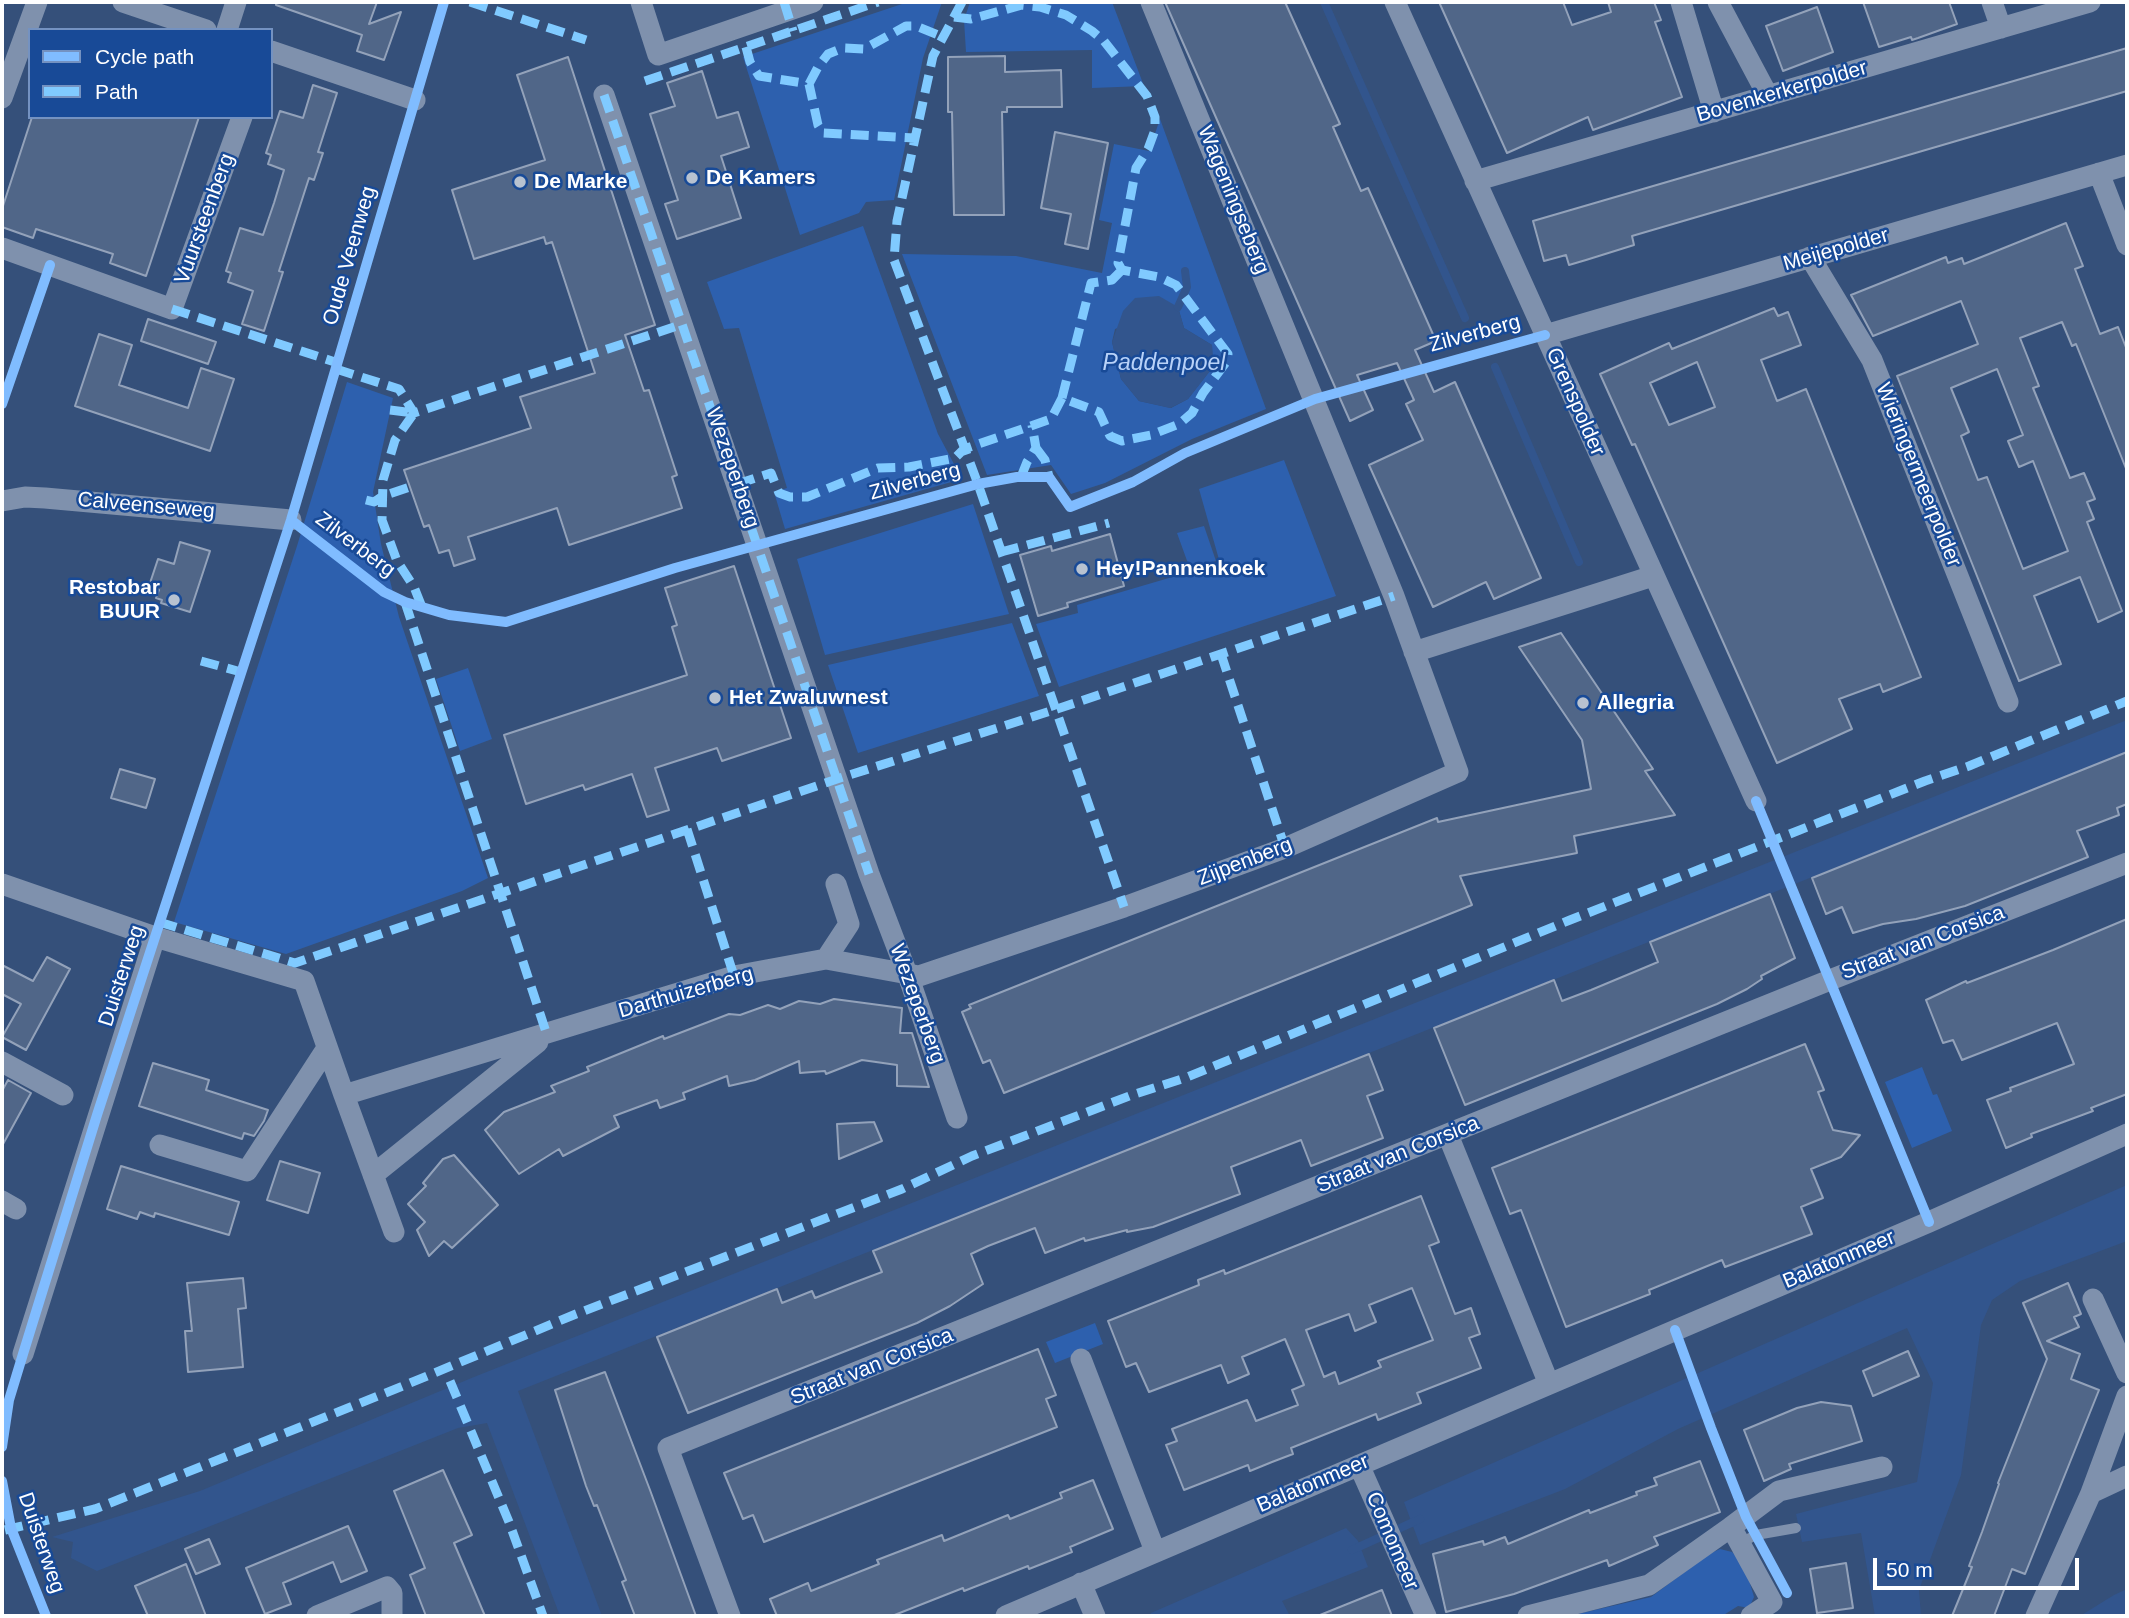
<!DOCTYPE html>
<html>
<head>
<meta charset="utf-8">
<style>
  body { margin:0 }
  #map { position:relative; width:2129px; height:1618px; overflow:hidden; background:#35507a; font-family:Helvetica,sans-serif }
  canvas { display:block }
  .frame { position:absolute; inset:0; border:4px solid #fff; pointer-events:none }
  .legend { position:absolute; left:28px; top:28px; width:245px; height:91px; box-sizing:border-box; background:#184a97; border:2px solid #7492c1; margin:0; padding:9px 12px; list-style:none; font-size:21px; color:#fff }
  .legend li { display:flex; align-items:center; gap:14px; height:35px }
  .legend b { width:35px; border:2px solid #7492c1 }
  .scale { position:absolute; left:1873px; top:1558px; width:206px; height:32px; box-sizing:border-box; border:4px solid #fff; border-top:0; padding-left:9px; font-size:21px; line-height:24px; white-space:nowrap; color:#fff; -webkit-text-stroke:5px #184a97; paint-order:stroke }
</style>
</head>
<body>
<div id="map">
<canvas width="2129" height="1618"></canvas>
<div class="frame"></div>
<ul class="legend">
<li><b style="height:9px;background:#80bcff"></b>Cycle path</li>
<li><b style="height:9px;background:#80caff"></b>Path</li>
</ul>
<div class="scale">50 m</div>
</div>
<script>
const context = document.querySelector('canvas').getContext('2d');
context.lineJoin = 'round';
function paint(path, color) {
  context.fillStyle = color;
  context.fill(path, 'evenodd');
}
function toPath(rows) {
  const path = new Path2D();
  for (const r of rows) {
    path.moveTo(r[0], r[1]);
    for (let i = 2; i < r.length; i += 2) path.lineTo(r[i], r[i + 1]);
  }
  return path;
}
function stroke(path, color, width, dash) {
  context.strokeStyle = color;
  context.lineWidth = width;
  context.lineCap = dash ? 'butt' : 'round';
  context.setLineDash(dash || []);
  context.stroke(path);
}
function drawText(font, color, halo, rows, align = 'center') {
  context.font = font + ' Helvetica,sans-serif';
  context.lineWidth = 5;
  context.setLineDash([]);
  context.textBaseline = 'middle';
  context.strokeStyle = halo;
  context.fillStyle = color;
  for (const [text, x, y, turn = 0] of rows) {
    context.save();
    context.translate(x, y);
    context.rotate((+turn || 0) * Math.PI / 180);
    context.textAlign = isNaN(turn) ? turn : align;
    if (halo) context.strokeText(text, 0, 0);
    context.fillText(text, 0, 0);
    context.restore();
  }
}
paint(toPath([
  [908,2,942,2,923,58,894,200,866,202,859,213,800,235,743,57],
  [970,2,1112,2,1144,86,1092,88,1092,50,966,52,964,20],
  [1160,119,1266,409,1192,439,1105,483,1071,494,1051,465,987,475,902,254,1016,256,1102,273,1112,223,1099,220,1114,144,1149,151],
  [1178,307,1184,328,1212,345,1213,367,1188,399,1171,408,1139,401,1121,379,1112,342,1115,329],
  [863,226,938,434,962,479,785,529,774,492,787,488,739,328,724,329,707,282],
  [347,382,393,398,373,492,381,544,399,617,488,878,462,891,286,954,174,922,297,546],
  [1284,460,1336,596,1059,687,1036,624,1078,613,1077,605,1220,563,1199,489],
  [973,504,1009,614,825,655,797,559],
  [1204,526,1216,561,1190,569,1177,533],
  [1012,623,1039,696,858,753,828,665],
  [468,668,492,739,460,751,436,679],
  [1922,1067,1933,1095,1937,1094,1952,1131,1912,1148,1885,1082],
  [1095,1323,1103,1344,1055,1363,1046,1342],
  [1720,1549,1732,1552,1744,1563,1754,1597,1749,1608,1738,1606,1722,1616,1569,1616,1651,1597,1709,1554]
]), '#2d60ae');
paint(toPath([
  [1159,296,1178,307,1184,328,1212,345,1213,367,1188,399,1170,408,1139,401,1121,379,1112,342,1123,311,1135,298],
  [2127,720,2127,752,518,1391,602,1616,560,1616,487,1423,458,1428,97,1571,71,1558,73,1542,52,1537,200,1491,474,1377],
  [2127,1185,2127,1241,2020,1281,1992,1300,1981,1325,1961,1475,1919,1590,1921,1616,1875,1616,1861,1533,1802,1542,1796,1514,1917,1482,1933,1383,1907,1328,1678,1429,1565,1489,1420,1545,1404,1502],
  [1346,1528,1358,1541,1368,1567,1282,1601,1290,1616,1149,1616,1151,1613],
  [2127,1589,2127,1616,2080,1616,2114,1595]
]), '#32558d');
stroke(toPath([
  [1324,2,1465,318],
  [1178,307,1187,287,1185,271],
  [1495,367,1579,562],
  [1352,1550,1420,1519]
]), '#32558d', 8);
const building = toPath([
  [276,2,377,2,369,24,401,12,384,60,357,51,362,35,276,5,276,2],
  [1165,2,1285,2,1340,124,1333,127,1361,191,1368,188,1436,341,1415,350,1434,392,1455,382,1541,578,1494,599,1486,582,1433,607,1369,465,1423,440,1406,404,1414,400,1397,363,1357,375,1373,410,1350,421,1165,2],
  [1439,2,1563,2,1572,25,1611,12,1608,2,1654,2,1661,20,1655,22,1682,97,1593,130,1588,117,1507,153,1439,2],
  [1863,2,1949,2,1957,24,1918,38,1912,40,1911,37,1879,47,1863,2],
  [1817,7,1833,52,1783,71,1766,26,1817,7],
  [2127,48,2127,91,1632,236,1634,245,1586,260,1569,265,1566,255,1544,261,1533,221,2127,48],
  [1005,56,1005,72,1061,70,1062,107,1007,107,1007,112,1002,112,1004,215,954,215,952,112,948,112,948,57,1005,56],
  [568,57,655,325,625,335,644,391,649,390,677,475,672,477,682,508,569,545,557,508,468,537,475,559,454,566,449,550,439,553,429,525,424,527,404,470,531,428,520,397,595,373,552,242,546,244,544,237,474,259,452,190,545,160,517,75,568,57],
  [702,71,717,118,738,112,749,147,721,156,741,218,677,239,665,204,678,200,650,114,675,106,667,83,702,71],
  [313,85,337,93,318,152,323,153,314,180,309,178,279,271,283,272,264,331,242,324,253,291,228,282,231,273,226,271,240,228,263,235,274,203,284,170,268,164,271,155,266,153,280,111,303,118,313,85],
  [32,117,199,117,146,276,110,263,113,254,36,229,33,238,2,227,2,209,32,117],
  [1055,132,1108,143,1088,249,1065,244,1071,214,1041,208,1055,132],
  [2066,223,2083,266,2075,269,2100,334,2118,327,2127,350,2127,471,2076,344,2072,346,2062,322,2020,338,2039,386,2033,388,2070,478,2084,473,2095,499,2087,502,2094,519,2087,522,2122,611,2098,622,2080,577,2034,596,2061,664,2019,681,1897,376,1978,344,1961,301,1873,336,1851,295,1946,257,1948,263,1962,258,1964,264,2066,223],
  [1997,369,2023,435,2008,441,2019,467,2033,461,2068,551,2023,569,1987,477,1978,480,1961,436,1969,432,1951,388,1997,369],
  [1774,308,1778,316,1788,312,1801,345,1761,360,1777,401,1806,389,1921,677,1883,692,1880,684,1839,699,1852,729,1777,763,1635,444,1632,445,1600,374,1669,343,1672,349,1774,308],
  [1697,362,1715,407,1669,425,1650,383,1697,362],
  [148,319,216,342,208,364,141,341,148,319],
  [99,334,132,345,119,385,188,408,201,368,234,379,210,451,75,406,99,334],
  [1110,534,1124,586,1067,603,1068,607,1038,616,1020,555,1051,546,1052,551,1110,534],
  [180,542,210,551,190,612,161,603,162,600,156,598,159,590,149,586,158,559,174,564,180,542],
  [734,566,791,738,722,761,717,748,655,768,669,810,647,817,632,774,585,790,583,785,526,804,504,735,687,675,672,627,677,625,665,588,734,566],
  [1561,633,1653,769,1645,771,1675,815,1574,836,1577,853,1460,876,1472,905,1004,1093,990,1060,983,1063,962,1012,971,1008,969,1005,1437,818,1438,822,1591,789,1582,740,1519,647,1561,633],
  [2127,752,2127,804,2117,808,2119,815,2077,831,2088,857,1965,906,1916,919,1883,924,1853,933,1842,907,1826,914,1812,878,2127,752],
  [120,769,155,779,146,808,111,798,120,769],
  [1770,894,1795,958,1761,976,1762,979,1747,989,1717,1004,1465,1105,1434,1028,1554,980,1562,1001,1591,990,1658,962,1650,942,1770,894],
  [2127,919,2127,1094,2091,1108,2093,1111,2031,1134,2032,1137,2006,1148,1987,1100,2011,1091,2010,1088,2074,1064,2057,1023,1962,1060,1953,1040,1943,1043,1926,1000,1966,981,1967,983,2053,950,2127,919],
  [47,957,70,969,26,1050,2,1037,21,1004,2,994,2,965,33,981,47,957],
  [834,999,902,1008,900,1033,912,1033,929,1087,897,1086,897,1065,862,1060,826,1074,825,1071,800,1073,799,1061,755,1080,729,1086,727,1076,683,1093,685,1099,660,1108,657,1100,614,1116,619,1127,563,1156,559,1149,519,1174,485,1130,504,1112,555,1092,551,1086,589,1071,587,1067,663,1036,664,1039,729,1014,740,1015,768,1005,780,1009,799,1001,820,1004,834,999],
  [1805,1044,1824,1090,1818,1092,1833,1130,1860,1135,1841,1157,1811,1169,1823,1198,1801,1207,1812,1234,1725,1267,1722,1260,1649,1290,1650,1294,1566,1327,1521,1210,1510,1214,1492,1168,1805,1044],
  [1369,1054,1383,1090,1367,1096,1383,1138,1311,1166,1301,1140,1231,1167,1240,1194,1153,1227,1127,1232,1127,1230,1085,1241,1084,1238,1045,1253,1035,1228,988,1246,971,1254,983,1284,950,1306,917,1323,688,1413,657,1337,777,1289,782,1303,812,1291,815,1298,853,1283,882,1272,873,1251,1369,1054],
  [153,1063,209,1080,206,1090,268,1110,264,1121,254,1136,244,1133,242,1139,139,1106,153,1063],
  [8,1080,31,1093,2,1146,2,1091,8,1080],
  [874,1122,882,1141,839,1159,837,1124,874,1122],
  [454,1155,498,1205,452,1248,444,1241,429,1256,417,1230,425,1222,408,1204,426,1186,423,1183,443,1159,454,1155],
  [280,1161,320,1173,308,1213,267,1200,280,1161],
  [121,1166,239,1202,229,1235,155,1213,154,1217,140,1212,137,1219,107,1209,121,1166],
  [1421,1196,1439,1242,1429,1246,1455,1314,1471,1308,1480,1334,1469,1338,1481,1368,1417,1393,1421,1403,1378,1420,1376,1414,1291,1448,1293,1454,1272,1462,1250,1471,1248,1465,1184,1490,1166,1445,1177,1441,1172,1429,1247,1400,1256,1421,1298,1405,1292,1390,1304,1385,1285,1339,1242,1357,1249,1374,1228,1383,1221,1365,1149,1392,1136,1363,1126,1367,1108,1321,1199,1285,1198,1280,1224,1270,1225,1274,1421,1196],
  [1412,1288,1433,1340,1378,1361,1381,1367,1339,1384,1335,1372,1324,1377,1306,1330,1349,1314,1355,1331,1376,1322,1369,1305,1412,1288],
  [243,1278,246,1308,238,1309,243,1367,188,1372,185,1331,192,1331,187,1283,243,1278],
  [2068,1283,2081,1314,2074,1317,2079,1327,2047,1341,2080,1354,2071,1379,2099,1390,2025,1574,2012,1569,1994,1616,1952,1616,1972,1567,1969,1566,1982,1532,1999,1484,1998,1483,2047,1359,2023,1303,2068,1283],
  [1038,1349,1056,1395,1046,1399,1057,1427,764,1542,753,1515,743,1519,724,1473,1038,1349],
  [1908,1351,1919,1376,1873,1396,1863,1371,1908,1351],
  [605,1372,650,1490,696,1616,635,1616,622,1582,626,1580,597,1505,594,1506,586,1486,555,1390,605,1372],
  [1821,1402,1851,1406,1862,1441,1789,1464,1791,1469,1764,1481,1744,1430,1797,1408,1821,1402],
  [1700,1461,1720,1512,1654,1537,1658,1545,1609,1566,1607,1560,1514,1594,1446,1612,1433,1554,1483,1541,1484,1545,1505,1537,1508,1544,1589,1510,1590,1513,1637,1495,1636,1492,1657,1485,1654,1478,1700,1461],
  [443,1470,472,1535,454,1543,485,1616,426,1616,410,1575,425,1568,394,1491,443,1470],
  [1093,1480,1113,1529,1070,1547,1072,1552,1029,1569,1028,1566,964,1591,963,1588,892,1616,777,1616,770,1599,808,1583,811,1591,879,1564,877,1560,942,1535,944,1541,1008,1515,1010,1519,1062,1498,1060,1493,1093,1480],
  [348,1526,367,1571,341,1582,333,1562,321,1567,283,1583,291,1604,265,1614,246,1568,348,1526],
  [209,1539,220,1564,196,1574,185,1549,209,1539],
  [1846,1563,1853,1608,1817,1613,1810,1569,1846,1563],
  [186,1564,206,1616,148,1616,135,1586,186,1564],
  [1382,1590,1392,1616,1320,1616,1320,1615,1382,1590]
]);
paint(building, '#506688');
stroke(building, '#93a2ba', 2);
stroke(toPath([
  [1740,1543,1756,1535,1796,1528]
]), '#7f91ad', 10);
stroke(toPath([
  [123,2,206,30],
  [641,2,658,55,813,2],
  [1395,2,1756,801],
  [1681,2,1714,112],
  [1718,2,1768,96],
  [1992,2,2001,28],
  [227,30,236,2],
  [271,51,415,100],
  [604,95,869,874,911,984,957,1118],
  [2,98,37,2],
  [2099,173,2127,245],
  [1475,181,2090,2],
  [2,248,172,309,242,117],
  [1810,257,1872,360,2008,702],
  [1545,335,2127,165],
  [2,501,25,497,45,498,291,520],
  [1414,652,1653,576],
  [2,884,155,937,304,981,344,1095,734,976,826,959,849,924,836,884],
  [826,959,919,976,1124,907,1285,848,1458,772,1394,596,1151,2],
  [2,1062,63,1095],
  [344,1095,394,1232],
  [1448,1135,1549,1384],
  [160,1145,247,1171,327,1048],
  [373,1175,538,1042],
  [2,1201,16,1209],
  [2093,1299,2127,1373],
  [23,1354,155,937],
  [1081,1359,1155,1551],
  [1359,1465,1426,1616],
  [2091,1493,2127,1396],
  [1731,1527,1779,1491,1882,1467],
  [1081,1583,1095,1616],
  [317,1616,387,1587,392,1593,392,1616],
  [730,1616,668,1448,1830,980,2127,863],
  [1006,1616,1929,1222,2127,1134],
  [1528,1616,1649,1585,1731,1527,1772,1602,1751,1616],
  [2036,1616,2091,1493,2127,1476]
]), '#7f91ad', 21);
stroke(toPath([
  [470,2,586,40],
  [784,2,793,31],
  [962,2,933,56,897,221,894,260,978,484,1124,907],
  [746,47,750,62,759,76,809,84,818,125,823,133,915,138],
  [645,81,878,2],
  [809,84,818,67,828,54,843,48,864,49,906,26,916,26,943,37],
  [604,95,869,874],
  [172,309,338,363],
  [336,369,399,389,414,413,683,324],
  [1062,398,1091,283,1112,280,1122,270],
  [390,410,414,413,395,440,383,480,382,520,397,561,414,587,422,607],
  [1036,448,1045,460,1049,477],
  [1021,477,1027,462,1036,448,1032,425],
  [737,484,771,473,779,493,790,497,807,497,878,468,909,467,955,458,964,449,1051,419,1062,398,1099,412,1110,436,1122,441,1151,435,1179,424,1192,413,1203,393,1227,361,1228,354,1176,285,1159,277,1122,270,1118,263,1136,168,1148,149,1155,130,1155,117,1147,96,1104,41,1092,31,1066,15,1040,7,1022,5,971,19,954,17],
  [366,500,374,502,383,496,410,487],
  [1001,552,1109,523],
  [405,602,547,1035],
  [1221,654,1285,848],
  [201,661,241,672],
  [687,829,734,976],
  [159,922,295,963,837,779,1057,709,1394,596],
  [450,1381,509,1522,543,1616],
  [5,1530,95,1509,403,1386,576,1314,902,1189,972,1156,1132,1095,1185,1078,1570,920,1925,781,1969,766,2127,701]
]), '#80caff', 9, [18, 9]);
stroke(toPath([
  [2,404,50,265],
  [291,520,384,592,405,602,449,615,506,622,675,568,978,484,1017,477,1049,477,1070,507,1133,482,1185,453,1315,399,1545,335],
  [1756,801,1929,1222],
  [1675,1330,1711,1428,1746,1517,1787,1593],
  [2,1447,9,1400,23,1354,97,1115,291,520,444,2],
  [2,1481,11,1528,46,1616]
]), '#80bcff', 10);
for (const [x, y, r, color] of [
  [692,178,7,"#b8c2d0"],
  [520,182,7,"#b8c2d0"],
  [1082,569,7,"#b8c2d0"],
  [174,600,7,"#b8c2d0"],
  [715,698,7,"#b8c2d0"],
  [1583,703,7,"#b8c2d0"]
]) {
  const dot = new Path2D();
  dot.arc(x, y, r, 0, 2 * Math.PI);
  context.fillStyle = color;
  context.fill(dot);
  stroke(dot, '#184a97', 2.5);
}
drawText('21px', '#fff', '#184a97', [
  ["Bovenkerkerpolder",1782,92,-16],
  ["Wageningseberg",1233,200,68],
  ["Vuursteenberg",205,219,-70],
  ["Meijepolder",1836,250,-16],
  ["Oude Veenweg",350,256,-74],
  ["Zilverberg",1475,334,-15],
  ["Grenspolder",1575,402,66],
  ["Wezeperberg",732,468,71],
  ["Wieringermeerpolder",1918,475,68],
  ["Zilverberg",915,482,-15],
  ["Calveenseweg",146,506,5],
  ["Zilverberg",355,545,37],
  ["Zijpenberg",1245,862,-21],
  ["Straat van Corsica",1923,943,-21],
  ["Duisterweg",122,976,-72],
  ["Darthuizerberg",686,993,-16],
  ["Wezeperberg",917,1004,70],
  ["Straat van Corsica",1398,1155,-22],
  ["Balatonmeer",1839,1260,-23],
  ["Straat van Corsica",872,1367,-22],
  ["Balatonmeer",1313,1484,-23],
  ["Comomeer",1392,1541,67],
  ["Duisterweg",41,1543,71]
]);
drawText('bold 21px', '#fff', '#184a97', [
  ["De Kamers",706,178],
  ["De Marke",534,182],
  ["Hey!Pannenkoek",1096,569],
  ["Restobar",160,588,"right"],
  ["BUUR",160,612,"right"],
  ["Het Zwaluwnest",729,698],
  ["Allegria",1597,703]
], 'left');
drawText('italic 23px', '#b8d2f8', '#184a97', [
  ["Paddenpoel",1164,364]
]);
</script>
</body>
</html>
